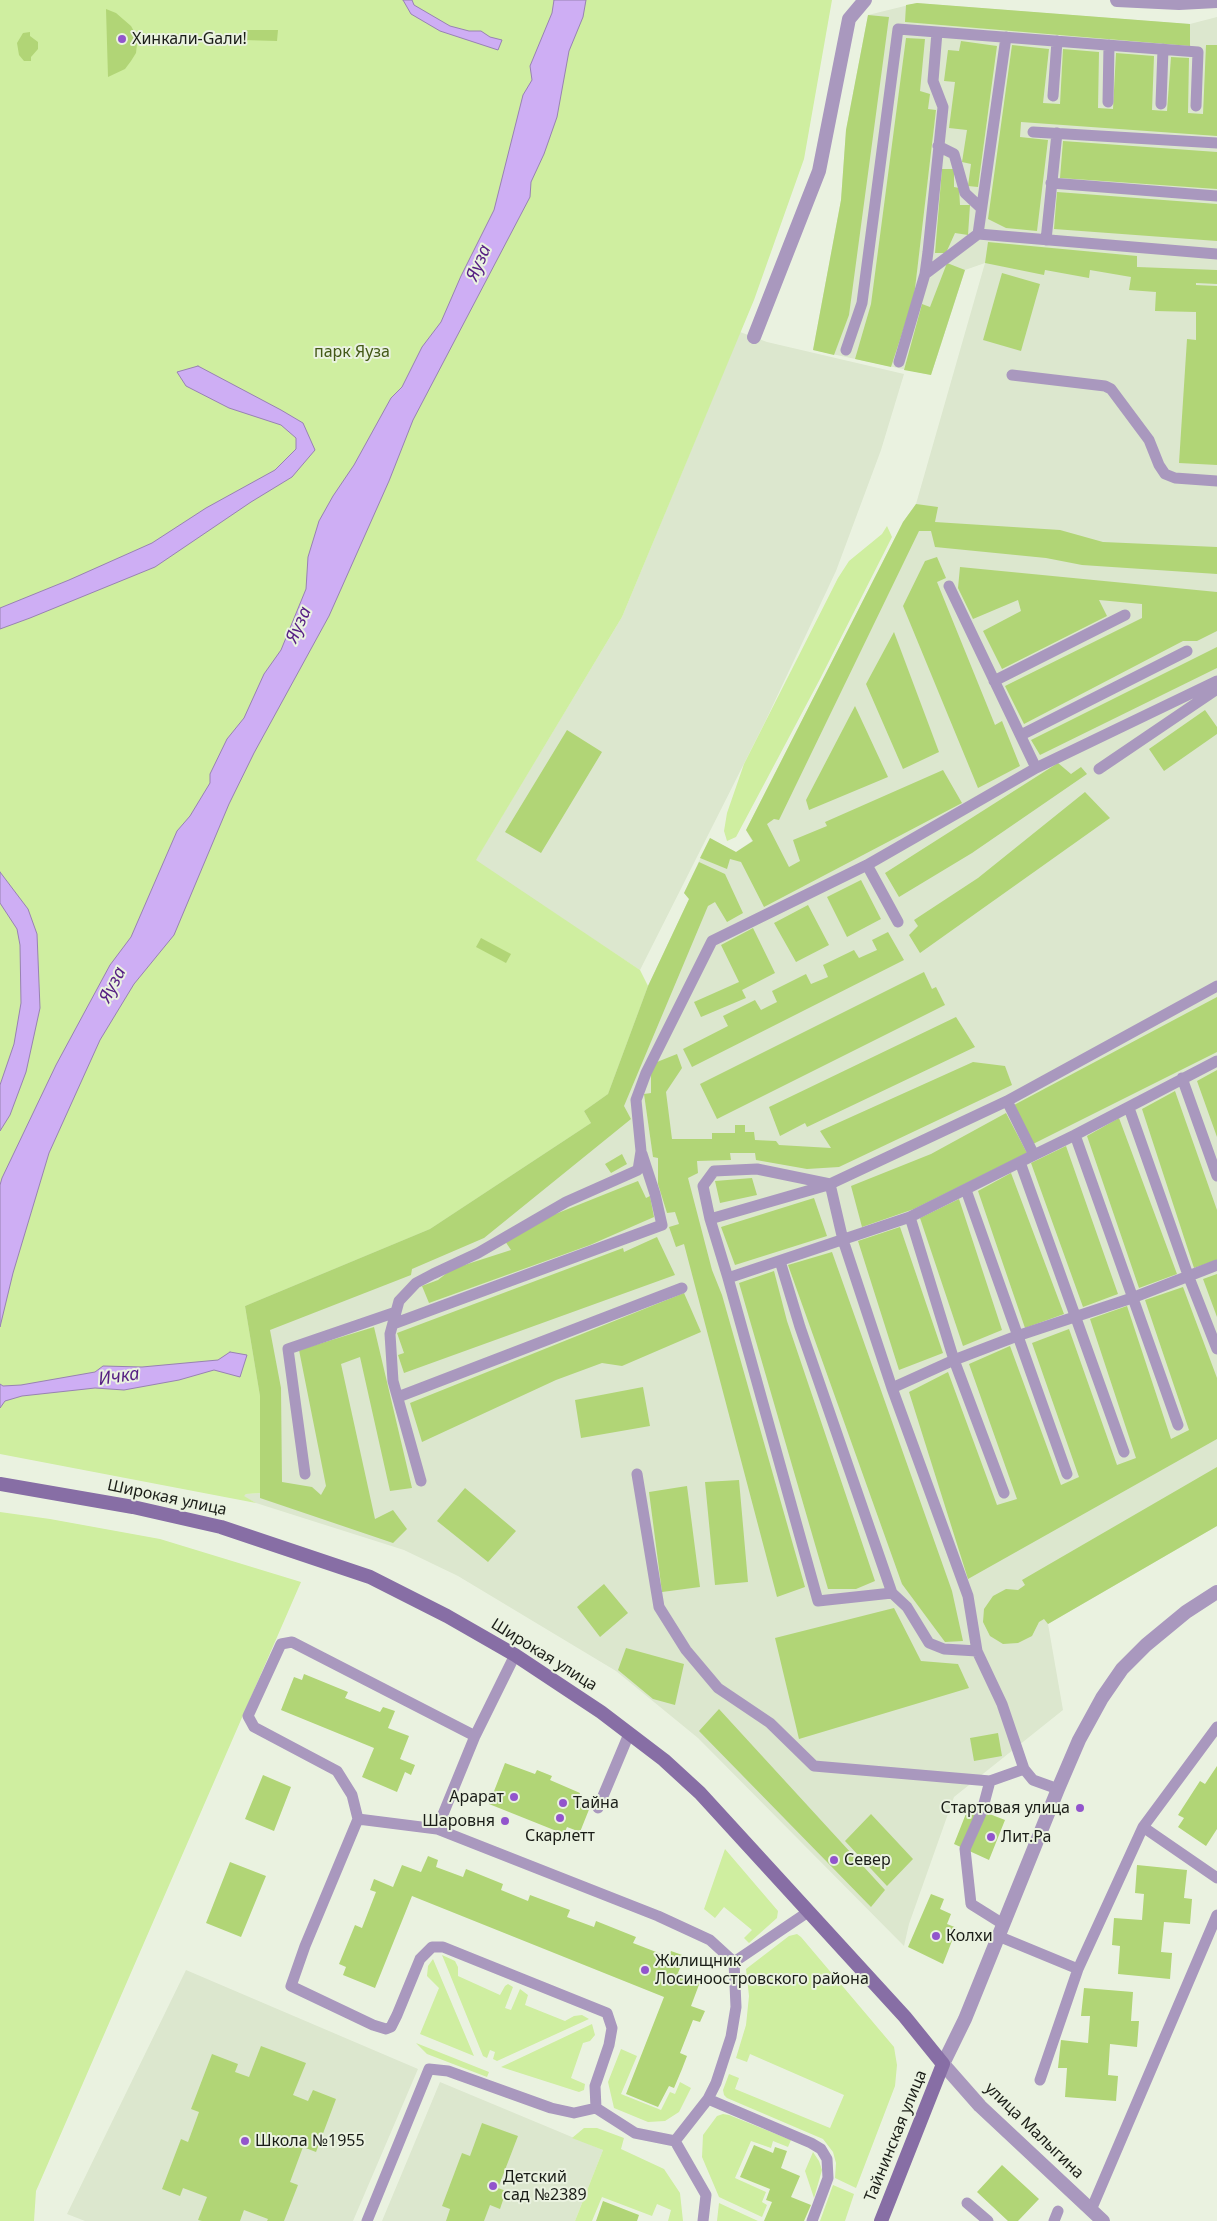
<!DOCTYPE html>
<html>
<head>
<meta charset="utf-8">
<style>
  body { margin:0 }
  canvas { display:block; background:#eaf2e0 }
</style>
</head>
<body>
<canvas width="1217" height="2221"></canvas>
<script>
const context = document.querySelector('canvas').getContext('2d');
context.lineJoin = 'round';
function paint(path, color) {
  context.fillStyle = color;
  context.fill(path, 'evenodd');
}
function toPath(rows) {
  const path = new Path2D();
  for (const r of rows) {
    path.moveTo(r[0], r[1]);
    for (let i = 2; i < r.length; i += 2) path.lineTo(r[i], r[i + 1]);
  }
  return path;
}
function stroke(path, color, width, dash) {
  context.strokeStyle = color;
  context.lineWidth = width;
  context.lineCap = dash ? 'butt' : 'round';
  context.setLineDash(dash || []);
  context.stroke(path);
}
function drawText(font, color, halo, rows, align = 'center') {
  context.font = font + ' "Noto Sans",sans-serif';
  context.lineWidth = 4;
  context.setLineDash([]);
  context.textBaseline = 'middle';
  context.strokeStyle = halo;
  context.fillStyle = color;
  for (const [text, x, y, turn = 0] of rows) {
    context.save();
    context.translate(x, y);
    context.rotate((+turn || 0) * Math.PI / 180);
    context.textAlign = isNaN(turn) ? turn : align;
    if (halo) context.strokeText(text, 0, 0);
    context.fillText(text, 0, 0);
    context.restore();
  }
}
paint(toPath([
  [917,3,1190,24,1217,17,1217,1526,1048,1624,1063,1710,954,1797,909,1924,904,1946,698,1738,616,1671,458,1576,404,1550,256,1503,243,1496,246,1494,260,1493,245,1306,584,1111,648,986,689,899,684,893,710,838,736,852,752,841,746,830,903,522,916,504,985,263,965,270,931,375,813,350,841,200,846,130,868,15],
  [740,332,767,342,904,374,881,450,836,571,765,722,640,970,475,861,622,617],
  [186,1970,418,2069,353,2221,85,2221,67,2214],
  [440,2082,603,2150,575,2221,382,2221]
]), '#dce7ce');
paint(toPath([
  [0,0,832,0,804,159,754,300,622,617,476,860,640,970,648,986,608,1094,584,1111,591,1123,430,1229,245,1306,260,1396,260,1493,246,1494,244,1496,256,1503,0,1454],
  [887,526,892,537,820,679,736,837,727,841,724,831,727,813,744,764,838,578,849,561,882,534],
  [0,1512,50,1519,160,1539,301,1582,36,2191,34,2221,0,2221],
  [725,1849,778,1911,777,1918,749,1943,744,1938,752,1930,724,1907,715,1918,704,1909],
  [797,1934,801,1937,894,2047,897,2065,895,2086,856,2188,835,2178,836,2163,833,2152,823,2139,727,2098,724,2095,723,2090,729,2074,739,2078,735,2089,830,2128,844,2095,750,2054,747,2062,736,2058,746,2025,749,1996,746,1969,789,1936],
  [442,1955,455,1961,458,1967,458,1976,500,1995,505,1986,508,1984,513,1987,505,2008,511,2010,520,1989,528,1995,525,2005,565,2021,574,2016,582,2015,589,2019,497,2061,493,2059,495,2052,490,2050,487,2058,483,2056],
  [433,1959,474,2056,420,2034,439,1988,427,1976,428,1966],
  [592,2024,595,2035,590,2041,583,2043,571,2078,585,2084,584,2090,579,2092,501,2067],
  [416,2043,489,2072,487,2077,427,2054],
  [621,2049,637,2056,621,2094,661,2110,670,2092,675,2094,680,2082,691,2088,679,2112,665,2121,648,2122,614,2108,608,2082],
  [723,2114,729,2115,791,2140,788,2147,773,2141,771,2148,751,2141,735,2178,766,2192,762,2202,767,2205,762,2217,719,2197,702,2157,703,2135,717,2116],
  [584,2128,597,2128,624,2138,621,2149,664,2169,680,2193,683,2221,668,2221,671,2210,657,2204,652,2216,602,2197,592,2221,575,2221,603,2150,572,2138],
  [813,2152,819,2161,822,2170,814,2198,805,2171],
  [833,2185,854,2194,845,2221,820,2221],
  [719,2203,758,2221,717,2221]
]), '#cfeea0');
const water = toPath([
  [403,0,412,0,414,5,450,26,469,31,481,31,490,37,502,40,498,50,440,31,411,14,403,0],
  [554,0,586,0,583,17,569,51,557,117,544,154,531,182,530,197,413,420,389,481,329,616,254,753,229,804,174,935,134,984,100,1040,49,1153,13,1273,0,1327,0,1185,2,1178,56,1065,110,965,131,937,177,831,190,816,210,783,210,774,227,739,244,718,264,674,281,650,306,589,308,557,319,521,333,496,354,465,391,398,402,387,422,347,441,322,461,276,494,210,523,95,532,80,530,66,552,13,554,0],
  [198,366,281,410,303,423,315,450,292,477,251,502,155,567,30,618,0,629,0,608,69,580,152,543,206,508,275,470,296,449,296,438,281,425,229,408,186,386,177,372,198,366],
  [0,872,28,909,37,934,40,1008,26,1072,10,1115,0,1131,0,1085,14,1044,21,1003,20,945,17,929,0,903,0,872],
  [230,1352,247,1355,240,1377,214,1370,179,1380,124,1390,95,1388,22,1396,5,1401,0,1408,0,1384,3,1386,21,1385,95,1372,103,1366,142,1367,218,1360,230,1352]
]);
paint(water, '#ceaef4');
stroke(water, '#9882b2', 1);
paint(toPath([
  [917,3,1190,24,1190,46,905,22,906,5],
  [106,9,116,13,131,26,136,35,137,44,136,53,131,61,125,69,108,77],
  [868,15,889,17,849,315,834,355,813,350,841,200,846,130],
  [244,30,278,30,277,41,243,40],
  [30,32,30,36,38,42,38,49,31,57,31,61,24,61,19,55,17,43,23,33],
  [906,38,925,39,920,91,930,94,928,109,936,110,914,297,891,367,855,359,871,304],
  [961,41,997,46,978,187,968,186,971,164,962,162,967,130,949,128,955,82,944,81,948,50,959,51],
  [1012,45,1049,49,1043,103,1060,104,1063,49,1099,52,1098,108,1113,109,1116,53,1154,56,1152,110,1167,111,1171,57,1189,58,1188,113,1203,114,1206,45,1217,45,1217,136,1021,122,1020,137,1048,140,1037,231,1006,228,988,219],
  [1063,141,1217,152,1217,189,1060,178],
  [942,169,954,169,954,187,959,188,960,205,970,205,968,235,955,233,946,253,935,253],
  [1057,192,1217,204,1217,241,1054,229],
  [988,242,1137,256,1137,267,1217,270,1217,284,1196,283,1196,285,1217,286,1217,465,1179,463,1187,339,1196,340,1196,312,1155,311,1156,292,1129,290,1131,277,1090,270,1089,278,1045,270,1044,275,985,263],
  [947,263,965,270,931,375,904,370,922,304,930,307],
  [1002,273,1040,284,1021,351,983,340],
  [916,504,938,507,935,522,1060,530,1103,542,1217,547,1217,574,1082,565,1046,558,935,547,931,531,919,531,779,820,774,819,767,824,789,867,800,861,793,840,827,826,825,822,943,770,962,803,764,907,741,862,730,859,727,869,700,858,710,838,736,852,753,841,746,830,903,522],
  [937,557,946,578,937,582,995,725,1002,721,1020,766,978,788,903,606,925,561],
  [960,567,1217,592,1217,631,1197,641,1183,641,1024,724,1005,686,1142,618,1142,604,1099,600,1107,616,1002,669,983,631,1021,611,1018,600,973,619,958,588],
  [894,632,939,752,903,769,866,684],
  [1217,647,1217,668,1040,755,1031,740],
  [855,706,888,777,809,810,806,800],
  [1205,710,1217,727,1217,734,1164,771,1149,749],
  [567,730,602,752,541,853,505,832],
  [1058,763,1071,774,1081,767,1087,774,972,853,899,897,885,873],
  [1085,792,1110,818,920,953,909,935,918,926,914,920,978,878],
  [699,862,725,874,743,913,727,922,715,902,708,906,624,1106,631,1119,484,1238,412,1269,411,1275,270,1330,281,1388,282,1482,312,1487,321,1495,326,1486,299,1350,374,1327,412,1488,390,1491,360,1357,341,1364,375,1519,393,1510,407,1529,393,1543,260,1498,260,1396,245,1306,430,1229,591,1123,584,1111,608,1094,648,986,689,899,684,893],
  [861,880,881,919,847,937,827,897],
  [808,905,829,945,796,962,774,923],
  [753,928,775,973,742,990,746,998,701,1017,694,1002,739,982,721,945],
  [888,932,904,960,692,1067,683,1049,728,1026,723,1016,755,1000,761,1010,777,1002,772,991,806,974,811,984,828,977,823,965,854,950,859,958,877,950,872,940],
  [481,938,511,954,506,963,476,947],
  [924,972,932,989,936,987,945,1005,717,1119,700,1084],
  [1217,997,1217,1052,1033,1144,1014,1105],
  [956,1017,975,1047,807,1127,805,1123,780,1136,769,1107],
  [677,1054,682,1068,666,1092,672,1139,712,1139,712,1133,735,1133,735,1125,745,1125,745,1132,754,1132,755,1140,776,1141,779,1145,831,1148,820,1131,973,1062,1005,1066,1012,1085,839,1167,807,1169,756,1160,755,1153,730,1153,731,1160,697,1161,698,1173,688,1178,712,1270,722,1295,805,1587,777,1597,684,1244,676,1247,669,1227,679,1224,675,1212,667,1213,658,1184,658,1158,653,1157,644,1094,651,1093,651,1070,657,1062],
  [1217,1070,1217,1137,1197,1081],
  [1175,1091,1217,1210,1217,1260,1194,1268,1142,1109],
  [1006,1113,1027,1153,914,1209,862,1227,851,1186,931,1154],
  [1119,1118,1177,1274,1139,1288,1087,1136],
  [1066,1146,1118,1294,1083,1307,1031,1163],
  [622,1154,627,1164,611,1173,605,1164],
  [1011,1173,1064,1314,1025,1328,978,1191],
  [752,1178,757,1195,720,1203,715,1181],
  [638,1181,646,1198,650,1196,654,1217,590,1245,429,1303,422,1286,438,1280,452,1269,511,1250,505,1241,538,1221],
  [814,1198,827,1236,735,1265,721,1227],
  [959,1199,1002,1330,963,1346,920,1218],
  [900,1227,943,1353,899,1370,858,1241],
  [657,1237,675,1275,404,1373,398,1355,404,1353,397,1333,623,1248,624,1252],
  [832,1252,952,1591,963,1641,945,1642,902,1584,788,1265],
  [774,1271,787,1321,875,1581,856,1589,828,1589,739,1283],
  [1217,1274,1217,1317,1203,1279],
  [1183,1287,1217,1378,1217,1439,968,1579,909,1392,948,1372,997,1505,1017,1499,969,1364,1010,1346,1061,1485,1079,1477,1032,1343,1069,1329,1117,1465,1136,1458,1090,1319,1127,1306,1171,1439,1189,1430,1145,1300],
  [684,1293,701,1332,622,1366,602,1363,556,1380,422,1442,410,1403],
  [643,1387,650,1426,581,1438,575,1400],
  [1217,1467,1217,1526,1048,1624,1044,1619,1039,1622,1032,1636,1018,1643,1003,1644,990,1636,983,1622,984,1609,993,1596,1006,1589,1018,1590,1025,1585,1022,1580],
  [739,1480,748,1582,715,1585,705,1482],
  [687,1486,700,1587,662,1592,649,1492],
  [465,1488,516,1531,488,1562,437,1521],
  [604,1584,628,1613,600,1637,577,1607],
  [894,1608,921,1661,958,1664,969,1688,799,1739,775,1638],
  [626,1648,684,1664,675,1705,653,1699,618,1670],
  [304,1674,348,1692,345,1698,380,1712,383,1707,395,1711,388,1728,409,1736,400,1759,415,1765,411,1775,405,1772,397,1792,362,1777,374,1748,281,1710,294,1677,302,1680],
  [719,1709,885,1890,871,1907,699,1731],
  [998,1733,1002,1756,974,1761,970,1738],
  [505,1763,535,1774,537,1770,552,1776,550,1780,580,1793,577,1801,590,1807,580,1832,567,1827,564,1834,489,1804],
  [1217,1766,1217,1829,1206,1846,1178,1827,1184,1818,1178,1815,1200,1781,1205,1784],
  [263,1775,291,1787,274,1831,245,1819],
  [969,1806,1005,1820,989,1860,954,1844],
  [871,1814,913,1859,887,1886,845,1841],
  [428,1856,438,1860,436,1867,463,1877,466,1869,503,1884,501,1890,528,1901,530,1895,570,1910,567,1917,594,1927,596,1921,636,1937,633,1943,669,1957,671,1951,685,1956,678,1973,700,1982,691,2006,705,2011,700,2022,693,2020,680,2053,687,2056,682,2069,674,2088,669,2086,658,2107,626,2094,664,1997,412,1896,375,1988,343,1975,346,1967,339,1964,355,1925,362,1928,376,1892,370,1890,374,1879,393,1887,402,1865,421,1872],
  [230,1862,266,1876,241,1937,206,1923],
  [1137,1865,1187,1870,1184,1898,1192,1899,1190,1924,1164,1922,1161,1952,1172,1953,1170,1979,1118,1974,1120,1946,1112,1945,1114,1918,1142,1920,1144,1894,1135,1893],
  [931,1894,944,1899,940,1909,951,1914,947,1924,957,1928,943,1964,908,1947],
  [1084,1988,1133,1992,1131,2021,1139,2021,1137,2047,1110,2044,1108,2075,1118,2076,1116,2101,1065,2097,1067,2068,1058,2068,1061,2040,1088,2043,1090,2016,1081,2016],
  [261,2046,306,2063,293,2095,308,2101,313,2090,336,2099,316,2152,303,2147,290,2182,298,2185,284,2221,267,2221,268,2219,244,2210,240,2221,202,2221,198,2220,207,2197,183,2188,180,2196,162,2189,181,2139,188,2142,199,2112,191,2109,212,2054,238,2064,235,2072,249,2077],
  [482,2123,518,2136,498,2188,506,2191,500,2209,490,2205,484,2221,446,2221,450,2209,442,2206,462,2153,470,2156],
  [754,2145,773,2153,775,2147,787,2151,781,2168,800,2176,791,2197,811,2205,804,2221,764,2221,772,2202,766,2200,770,2189,740,2177],
  [1002,2165,1039,2199,1018,2221,1008,2221,977,2192],
  [603,2201,639,2215,637,2221,596,2221]
]), '#b1d576');
stroke(toPath([
  [1053,96,1057,41],
  [1108,102,1109,45],
  [1161,104,1163,49],
  [1033,132,1217,143],
  [938,146,954,154,965,193,981,208],
  [1051,183,1217,196],
  [978,234,1006,37],
  [1046,240,1057,133],
  [925,274,978,234,1217,254],
  [846,350,862,303,898,29,1198,52,1196,106],
  [899,362,925,274,928,252,943,107,933,81,937,32],
  [1012,375,1105,386,1111,389,1149,440,1159,465,1165,474,1175,478,1217,481],
  [949,586,1036,768],
  [994,681,1125,615],
  [1021,735,1187,651],
  [1099,769,1217,689],
  [867,865,898,922],
  [1182,1078,1217,1176],
  [1129,1108,1188,1275,1217,1349],
  [1075,1135,1217,1061],
  [1034,1155,1075,1135,1178,1425],
  [1020,1162,1124,1452],
  [966,1190,1067,1474],
  [910,1217,954,1360,1004,1493],
  [710,1219,828,1185],
  [780,1261,800,1327,892,1593,907,1607,929,1643,944,1649,977,1651],
  [728,1278,710,1219,703,1186,714,1171,757,1169,830,1184],
  [393,1324,662,1225,655,1194,642,1154],
  [892,1388,954,1360,1017,1336,1132,1298,1217,1265],
  [398,1397,682,1288],
  [305,1474,288,1349,396,1312],
  [637,1474,659,1607,686,1650,718,1688,770,1723,814,1766,990,1781,1024,1769],
  [421,1481,393,1381,390,1334,399,1301,416,1283,433,1274,478,1253,566,1202,638,1170,641,1151,636,1100,646,1073,712,941,867,865,1036,768,1217,681],
  [892,1593,818,1601,728,1278,910,1217,1034,1155,1007,1101],
  [1217,1727,1143,1827,1217,1878],
  [475,1736,292,1642,281,1644,248,1716,254,1727,337,1771,352,1795,358,1819,305,1946,291,1986,373,2025,386,2029,391,2027,397,2015,420,1959,432,1947,443,1947,607,2013,612,2028,609,2045,595,2086,596,2108,635,2133,675,2141,706,2195,703,2221],
  [990,1781,982,1811,965,1849,971,1904,1003,1924],
  [1058,1789,1033,1780,1024,1769,1002,1704,977,1651,968,1596,892,1388,843,1240,830,1184,1007,1101,1217,986],
  [598,1808,629,1734],
  [358,1819,437,1829,658,1916,710,1940,734,1962,736,2007,731,2037,716,2083,708,2099,675,2141],
  [437,1829,475,1736,515,1655],
  [998,1936,1078,1969,1143,1827],
  [734,1962,808,1912],
  [1040,2080,1078,1969],
  [708,2099,811,2143,821,2149,827,2159,828,2178,812,2221],
  [967,2203,988,2221],
  [1091,2210,1217,1915],
  [367,2221,429,2069,448,2071,551,2108,574,2113,596,2108],
  [1054,2221,1058,2211]
]), '#a998be', 11);
stroke(toPath([
  [1117,0,1179,3,1217,1],
  [754,337,819,171,849,19,865,0]
]), '#a998be', 14);
stroke(toPath([
  [1103,2221,980,2106,943,2064,965,2019,1058,1789,1079,1740,1102,1698,1122,1669,1146,1645,1186,1612,1217,1592]
]), '#a998be', 14);
stroke(toPath([
  [0,1484,133,1507,221,1527,370,1577,447,1616,515,1655,601,1712,664,1760,700,1793,905,2017,943,2064,881,2221]
]), '#876ea5', 14);
for (const [x, y, r, color] of [
  [122,39,5,"#9255cc"],
  [514,1797,5,"#9255cc"],
  [563,1803,5,"#9255cc"],
  [1080,1808,5,"#9255cc"],
  [560,1818,5,"#9255cc"],
  [505,1821,5,"#9255cc"],
  [991,1837,5,"#9255cc"],
  [834,1860,5,"#9255cc"],
  [936,1936,5,"#9255cc"],
  [645,1970,5,"#9255cc"],
  [245,2141,5,"#9255cc"],
  [493,2186,5,"#9255cc"]
]) {
  const dot = new Path2D();
  dot.arc(x, y, r, 0, 2 * Math.PI);
  context.fillStyle = color;
  context.fill(dot);
  stroke(dot, '#eaf2e0', 2);
}
drawText('16px', '#1a1d17', '#eaf2e0', [
  ["Хинкали-Gали!",132,39],
  ["Арарат",504,1797,"right"],
  ["Тайна",573,1803],
  ["Стартовая улица",1070,1808,"right"],
  ["Шаровня",495,1821,"right"],
  ["Скарлетт",560,1836,"center"],
  ["Лит.Ра",1001,1837],
  ["Север",844,1860],
  ["Колхи",946,1936],
  ["Жилищник",655,1961],
  ["Лосиноостровского района",655,1979],
  ["Школа №1955",255,2141],
  ["Детский",503,2177],
  ["сад №2389",503,2195]
], 'left');
drawText('16px', '#435917', '#eaf2e0', [
  ["парк Яуза",352,352]
]);
drawText('16px', '#1a1d17', '#eaf2e0', [
  ["Широкая улица",167,1498,12],
  ["Широкая улица",544,1655,32],
  ["улица Малыгина",1034,2131,44],
  ["Тайнинская улица",896,2136,-68]
]);
drawText('italic 18px', '#551e82', '#eaf2e0', [
  ["Яуза",479,263,-67],
  ["Яуза",299,625,-66],
  ["Яуза",113,985,-63],
  ["Ичка",119,1377,-8]
]);
</script>
</body>
</html>
